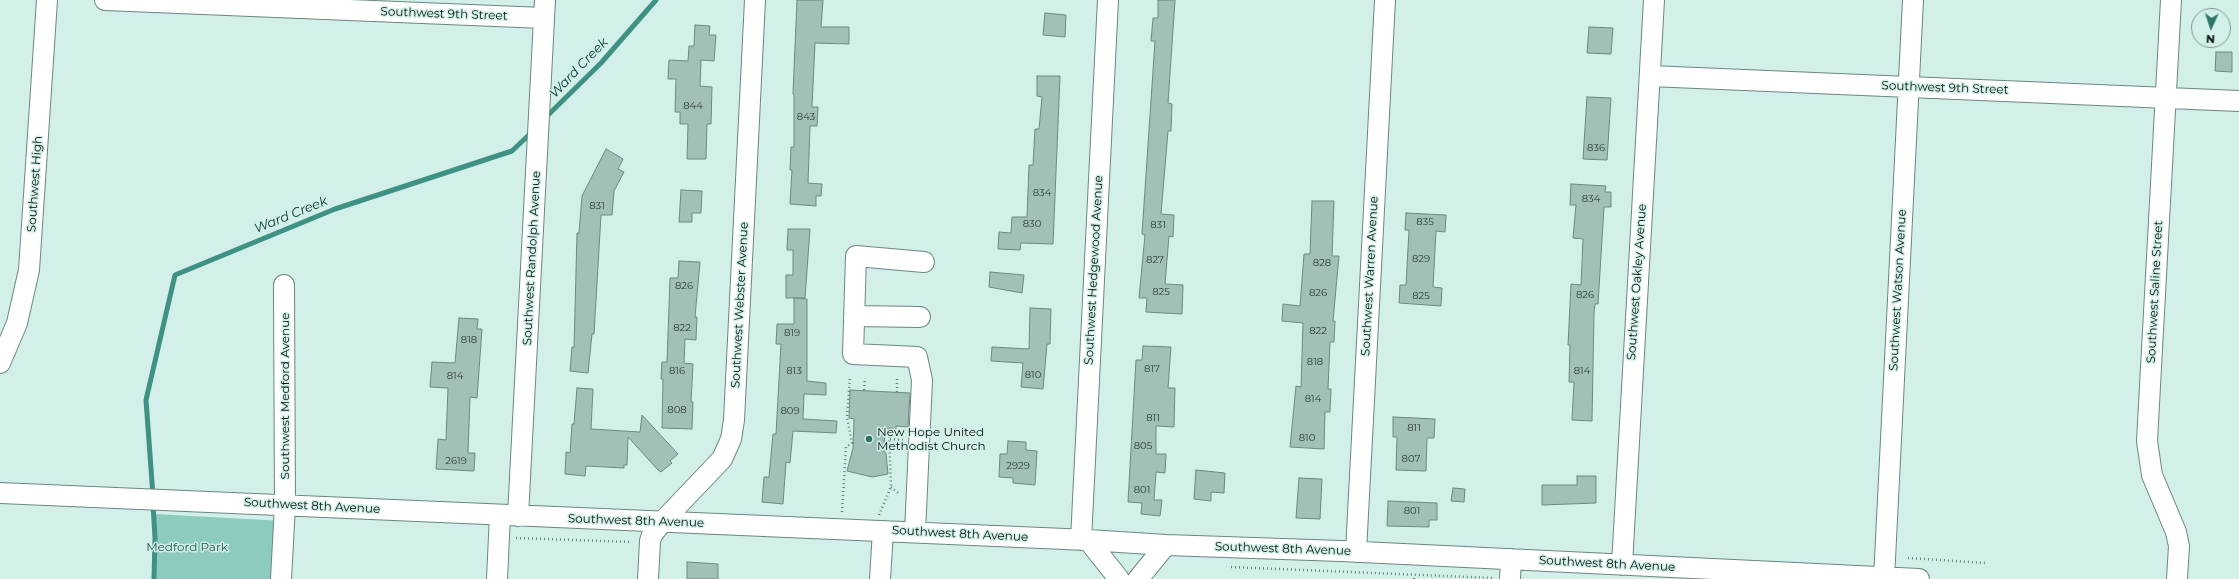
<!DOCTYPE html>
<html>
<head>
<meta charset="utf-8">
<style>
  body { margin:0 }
  #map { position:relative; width:2239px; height:579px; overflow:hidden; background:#d2f0e9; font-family:Montserrat,sans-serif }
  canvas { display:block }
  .north { position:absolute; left:2191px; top:8px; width:40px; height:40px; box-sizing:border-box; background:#d2f0e9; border:1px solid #819792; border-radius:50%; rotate:183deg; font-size:11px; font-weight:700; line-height:16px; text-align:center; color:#07110f }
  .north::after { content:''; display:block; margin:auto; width:14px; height:18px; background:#2e7468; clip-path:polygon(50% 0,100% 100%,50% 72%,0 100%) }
</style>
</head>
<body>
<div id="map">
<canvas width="2239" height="579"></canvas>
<div class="north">N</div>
</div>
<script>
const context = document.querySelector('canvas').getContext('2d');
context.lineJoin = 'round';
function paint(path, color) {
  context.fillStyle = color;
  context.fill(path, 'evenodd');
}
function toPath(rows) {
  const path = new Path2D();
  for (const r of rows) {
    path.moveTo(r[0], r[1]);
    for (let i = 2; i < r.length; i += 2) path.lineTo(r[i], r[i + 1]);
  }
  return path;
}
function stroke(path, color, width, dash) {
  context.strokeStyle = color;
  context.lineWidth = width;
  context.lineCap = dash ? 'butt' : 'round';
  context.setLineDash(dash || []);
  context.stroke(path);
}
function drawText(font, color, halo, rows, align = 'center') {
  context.font = font + ' Montserrat,sans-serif';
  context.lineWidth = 3;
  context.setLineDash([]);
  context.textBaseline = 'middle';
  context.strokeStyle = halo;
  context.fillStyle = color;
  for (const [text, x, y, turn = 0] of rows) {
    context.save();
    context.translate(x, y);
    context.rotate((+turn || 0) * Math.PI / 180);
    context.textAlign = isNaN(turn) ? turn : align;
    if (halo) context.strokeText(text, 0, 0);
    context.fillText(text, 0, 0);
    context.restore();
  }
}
paint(toPath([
  [154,514,284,521,281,579,154,579]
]), '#8dcbbf');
stroke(toPath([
  [544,119,601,63,656,0],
  [153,496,146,400,175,275,335,209,512,151,532,132],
  [153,504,155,538,154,579]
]), '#3e9183', 5);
const building = toPath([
  [797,0,823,0,821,27,849,27,849,44,815,43,812,107,818,107,817,126,810,126,808,183,822,184,821,196,816,196,816,206,790,204,792,170,790,170,791,147,794,147,794,94,793,94,797,0],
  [1158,0,1175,0,1168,103,1172,104,1171,131,1168,131,1161,214,1174,215,1173,237,1169,236,1165,284,1183,285,1182,314,1146,312,1147,298,1139,298,1145,235,1142,234,1155,41,1151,41,1153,18,1158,18,1158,0],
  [1045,13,1066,15,1065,37,1043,35,1045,13],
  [695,25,710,26,709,35,716,35,714,61,701,60,700,86,712,87,711,124,707,124,706,159,687,159,688,124,680,124,680,112,675,112,676,79,668,79,669,60,688,61,689,46,694,46,695,25],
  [1589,27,1613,28,1611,54,1587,53,1589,27],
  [2216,52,2232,52,2232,72,2215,71,2216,52],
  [1037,76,1060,76,1053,244,1021,243,1020,250,998,249,999,232,1011,233,1012,217,1027,217,1029,165,1033,165,1035,129,1039,129,1042,97,1037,96,1037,76],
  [1587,97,1611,98,1607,160,1583,159,1587,97],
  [606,149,623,159,618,169,624,172,614,191,612,215,601,215,594,334,592,334,588,373,570,371,572,347,574,347,577,233,579,233,582,196,606,149],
  [1571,184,1606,186,1605,192,1611,192,1611,207,1604,207,1598,304,1595,304,1594,313,1592,421,1572,420,1574,382,1569,382,1570,345,1568,345,1571,284,1581,285,1583,239,1573,238,1576,205,1570,205,1571,184],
  [681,190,702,191,701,213,692,213,692,222,679,222,681,190],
  [1312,201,1334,201,1332,256,1339,256,1333,321,1335,321,1334,342,1330,342,1328,389,1331,389,1330,412,1325,412,1324,449,1290,447,1296,386,1301,387,1303,323,1282,321,1283,304,1300,306,1304,254,1310,254,1312,201],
  [1406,213,1446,215,1445,232,1436,231,1433,287,1442,288,1441,306,1399,303,1400,285,1406,285,1409,230,1405,230,1406,213],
  [788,229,810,229,805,298,786,298,786,275,793,275,793,250,787,250,788,229],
  [679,261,700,262,695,317,697,317,696,340,685,339,684,363,693,364,691,402,693,402,692,429,662,428,663,379,661,379,662,362,667,362,670,278,678,278,679,261],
  [990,272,1024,275,1022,293,989,287,990,272],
  [794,298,807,299,807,381,826,383,826,395,804,394,803,419,837,421,836,433,793,431,790,463,786,462,783,504,762,502,764,477,769,477,773,434,776,434,781,344,776,344,777,324,794,324,794,298],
  [1030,308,1051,309,1050,344,1047,344,1043,389,1021,387,1023,363,991,361,992,347,1029,349,1030,308],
  [459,318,478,319,477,329,482,329,477,398,470,397,468,453,475,453,474,471,436,469,438,439,446,440,448,388,430,387,432,362,455,363,459,318],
  [1143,346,1171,347,1168,388,1175,388,1174,427,1156,426,1156,454,1166,454,1165,473,1156,472,1154,500,1162,500,1160,516,1141,514,1142,503,1128,502,1136,360,1142,360,1143,346],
  [577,388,593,389,591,429,640,432,642,415,678,454,670,461,672,463,661,472,658,470,628,437,627,465,624,465,624,468,586,466,585,476,565,474,566,452,570,453,572,424,574,424,577,388],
  [850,390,910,393,908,427,896,426,896,429,885,428,884,452,886,453,888,474,872,477,847,471,853,448,854,419,849,418,850,390],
  [1393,417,1435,419,1434,438,1427,438,1426,471,1396,470,1397,437,1393,437,1393,417],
  [1008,441,1026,442,1026,450,1037,451,1035,485,1013,483,1013,478,999,477,1000,454,1007,454,1008,441],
  [1196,470,1225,473,1224,493,1211,492,1211,501,1194,499,1196,470],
  [1577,476,1596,476,1596,503,1542,505,1542,485,1577,485,1577,476],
  [1299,478,1322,479,1320,519,1296,518,1299,478],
  [1453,488,1465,489,1464,502,1451,501,1453,488],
  [1388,501,1437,503,1437,520,1429,520,1429,527,1387,526,1388,501],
  [687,562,718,564,718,579,687,579,687,562]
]);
paint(building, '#a2bfb9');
stroke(building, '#6d8882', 1);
const minor = toPath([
  [105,0,544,18],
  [2171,0,2147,441,2152,475,2176,532,2179,546,2177,579],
  [1650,76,2239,101],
  [854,316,920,317],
  [0,363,17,323,29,270,47,0],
  [0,493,1088,540,1166,545,1341,551,1919,579],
  [518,516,545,0],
  [915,532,922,380,917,357,853,354,856,256,924,262],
  [1081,540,1108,0],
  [1088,540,1119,579],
  [1356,552,1385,0],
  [1622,565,1654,0],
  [281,579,285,505,284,285],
  [497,579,500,515],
  [648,579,650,541,652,535,662,522,722,459,731,439,734,420,755,0],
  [880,579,883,531],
  [1138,579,1166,545],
  [1510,579,1511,559],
  [1884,579,1913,0]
]);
stroke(minor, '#6b8680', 22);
stroke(toPath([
  [864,390,865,378],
  [897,392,897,379],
  [890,439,903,440],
  [891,487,898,493],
  [842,512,846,447,852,443,847,417,850,377],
  [879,515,891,487,889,431],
  [516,538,632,542],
  [1908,558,1986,563],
  [1231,567,1493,578],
  [1414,579,1415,575]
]), '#6b7f7b', 2.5, [1, 3]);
stroke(minor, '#fff', 20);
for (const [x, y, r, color] of [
  [869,439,4,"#2e7468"]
]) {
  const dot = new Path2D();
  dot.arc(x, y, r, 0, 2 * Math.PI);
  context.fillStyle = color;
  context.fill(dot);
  stroke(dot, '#d2f0e9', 1.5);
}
drawText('10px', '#2e3c3a', null, [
  ["844",693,106],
  ["843",806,117],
  ["836",1596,148],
  ["834",1042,193],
  ["834",1591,199],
  ["831",597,206],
  ["835",1425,222],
  ["830",1032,224],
  ["831",1158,225],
  ["829",1421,259],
  ["827",1155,260],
  ["828",1322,263],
  ["826",684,286],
  ["825",1161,292],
  ["826",1318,293],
  ["826",1585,295],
  ["825",1421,296],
  ["822",682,328],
  ["822",1318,331],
  ["819",792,333],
  ["818",469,340],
  ["818",1315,362],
  ["817",1152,369],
  ["816",677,371],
  ["813",794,371],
  ["814",1582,371],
  ["810",1033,375],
  ["814",455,376],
  ["814",1313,399],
  ["808",677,410],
  ["809",790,411],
  ["811",1153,418],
  ["811",1414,428],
  ["810",1307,438],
  ["805",1143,446],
  ["807",1411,459],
  ["2619",456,461],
  ["2929",1018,466],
  ["801",1142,490],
  ["801",1412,511]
]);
drawText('12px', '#07110f', '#d2f0e9', [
  ["Southwest 9th Street",444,14,2],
  ["Southwest 9th Street",1945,88,2],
  ["Southwest High",35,184,-86],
  ["Southwest Randolph Avenue",532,258,-87],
  ["Southwest Hedgewood Avenue",1094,270,-87],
  ["Southwest Warren Avenue",1370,276,-87],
  ["Southwest Oakley Avenue",1637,282,-86],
  ["Southwest Watson Avenue",1898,290,-87],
  ["Southwest Saline Street",2155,292,-87],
  ["Southwest Webster Avenue",740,305,-87],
  ["Southwest Medford Avenue",285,396,-90],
  ["Southwest 8th Avenue",312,506,3],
  ["Southwest 8th Avenue",636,521,2],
  ["Southwest 8th Avenue",960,534,3],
  ["Southwest 8th Avenue",1283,549,2],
  ["Southwest 8th Avenue",1607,564,3]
]);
drawText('12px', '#07110f', '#d2f0e9', [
  ["New Hope United",877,432],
  ["Methodist Church",877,446]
], 'left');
drawText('12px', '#205149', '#d2f0e9', [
  ["Medford Park",187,547]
]);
drawText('italic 13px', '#00352e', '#d2f0e9', [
  ["Ward Creek",579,68,-46],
  ["Ward Creek",291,215,-22]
]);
</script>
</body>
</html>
